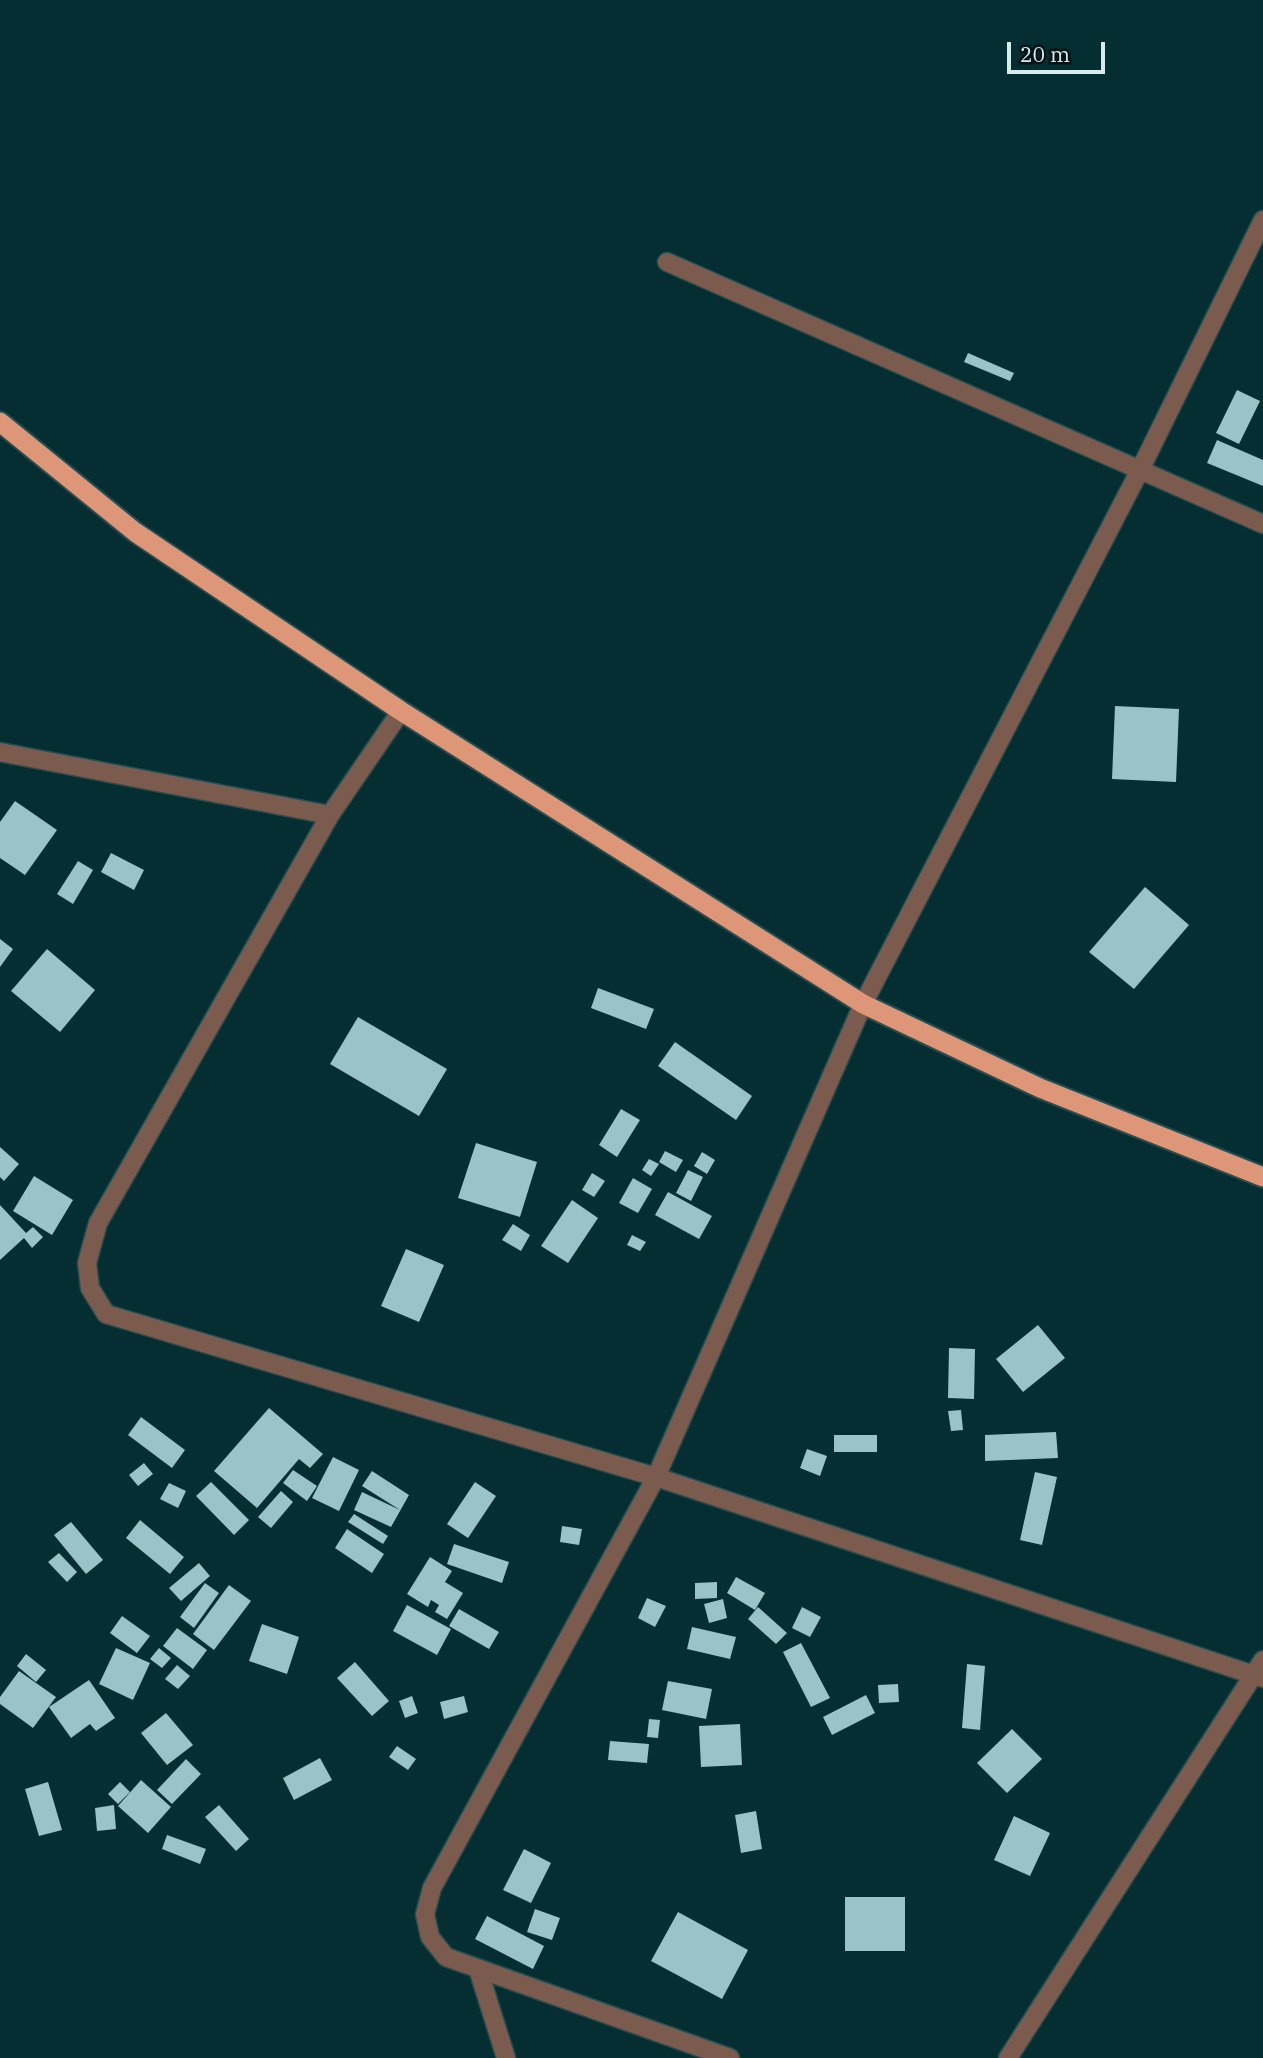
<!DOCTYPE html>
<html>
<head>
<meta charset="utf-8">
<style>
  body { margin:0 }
  #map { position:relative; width:1263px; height:2058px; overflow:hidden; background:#042e31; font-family:"IBM Plex Serif",serif }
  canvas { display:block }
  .scale { position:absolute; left:1007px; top:42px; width:98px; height:32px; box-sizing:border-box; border:4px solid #d6ebec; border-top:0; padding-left:9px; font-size:21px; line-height:24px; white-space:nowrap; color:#d6ebec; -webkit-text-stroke:5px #041315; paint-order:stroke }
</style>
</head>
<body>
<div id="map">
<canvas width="1263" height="2058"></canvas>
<div class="scale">20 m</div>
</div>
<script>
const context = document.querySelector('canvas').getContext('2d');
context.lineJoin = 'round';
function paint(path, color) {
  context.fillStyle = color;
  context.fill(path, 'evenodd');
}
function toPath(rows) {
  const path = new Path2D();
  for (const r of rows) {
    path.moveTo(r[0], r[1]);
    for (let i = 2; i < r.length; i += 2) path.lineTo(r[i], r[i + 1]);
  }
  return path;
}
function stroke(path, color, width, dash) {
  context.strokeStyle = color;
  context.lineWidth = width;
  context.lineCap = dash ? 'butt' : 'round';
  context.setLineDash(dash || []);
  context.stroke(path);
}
paint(toPath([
  [968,353,1014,373,1010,381,964,362],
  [1237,390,1260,401,1239,444,1216,433],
  [1217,440,1263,460,1263,486,1207,463],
  [1115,706,1179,709,1176,782,1112,779],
  [15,801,57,830,25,875,0,858,0,822],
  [111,853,144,870,134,890,101,872],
  [78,861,93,870,73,904,57,894],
  [1145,887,1189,925,1134,989,1089,952],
  [0,939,13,949,0,967],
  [47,949,95,990,60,1032,11,991],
  [598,988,654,1009,646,1029,591,1008],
  [358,1017,447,1069,419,1116,330,1064],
  [675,1042,752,1096,736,1120,658,1066],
  [621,1109,640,1120,617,1157,599,1145],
  [476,1143,537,1162,520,1217,458,1198],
  [0,1147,19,1164,4,1181,0,1177],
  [665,1151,683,1160,676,1172,659,1162],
  [702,1152,715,1160,707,1174,694,1166],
  [649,1159,659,1164,651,1176,642,1170],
  [688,1170,703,1177,691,1201,676,1193],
  [592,1173,605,1181,594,1197,582,1190],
  [34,1176,73,1200,52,1235,13,1211],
  [633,1178,652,1189,638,1213,619,1203],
  [668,1192,712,1216,699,1239,655,1215],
  [572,1200,598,1218,568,1263,541,1246],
  [0,1205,26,1233,33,1227,43,1237,32,1248,24,1238,0,1260],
  [513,1224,530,1235,521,1251,502,1240],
  [632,1235,646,1242,640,1251,627,1245],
  [406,1249,444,1265,419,1322,381,1306],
  [1038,1325,1065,1358,1023,1392,996,1359],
  [949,1348,975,1349,974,1399,948,1398],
  [269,1408,323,1454,310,1468,299,1459,257,1508,214,1471],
  [961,1410,963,1430,951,1431,948,1411],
  [141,1417,185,1450,172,1468,128,1435],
  [1056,1432,1058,1458,985,1461,985,1435],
  [834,1435,877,1435,877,1452,834,1452],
  [807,1449,827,1456,820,1476,800,1468],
  [333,1457,359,1470,339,1511,312,1498],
  [144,1463,153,1474,138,1486,129,1475],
  [293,1470,317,1486,307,1501,283,1483],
  [372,1471,409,1495,391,1527,354,1510,362,1492,400,1510,362,1486],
  [1035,1472,1057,1477,1042,1545,1020,1540],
  [211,1482,249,1520,234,1535,196,1496],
  [475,1482,496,1496,468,1538,447,1524],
  [169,1483,186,1491,178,1508,160,1499],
  [281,1491,293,1502,271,1528,258,1517],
  [354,1514,388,1536,383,1544,348,1522],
  [140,1520,184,1557,170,1574,126,1538],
  [71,1522,103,1560,86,1574,54,1535],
  [562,1526,582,1529,579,1545,560,1542],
  [347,1529,384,1554,372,1573,335,1548],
  [454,1544,509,1562,502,1583,447,1564],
  [59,1553,77,1572,67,1582,48,1562],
  [430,1557,452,1571,445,1582,463,1593,447,1619,435,1612,439,1605,431,1600,428,1607,407,1594],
  [199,1563,210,1576,181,1601,169,1588],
  [736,1577,765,1593,755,1610,727,1593],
  [717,1582,717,1598,695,1599,695,1583],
  [205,1583,219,1593,194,1628,180,1617],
  [229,1585,251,1601,214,1650,193,1634],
  [647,1598,666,1606,655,1627,638,1618],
  [723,1599,727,1618,709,1623,704,1604],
  [407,1605,451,1629,437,1655,393,1631],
  [758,1607,787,1633,776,1644,748,1619],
  [802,1607,821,1617,810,1637,792,1628],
  [459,1609,499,1632,489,1649,449,1626],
  [122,1616,150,1636,137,1653,110,1633],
  [262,1624,299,1637,287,1674,249,1661],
  [692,1627,736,1637,730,1659,687,1649],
  [177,1628,207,1650,193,1669,163,1646],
  [801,1643,830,1698,811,1707,783,1652],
  [116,1648,150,1663,133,1700,99,1684],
  [159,1648,171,1658,162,1668,150,1659],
  [26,1654,46,1670,36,1682,17,1666],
  [355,1662,389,1701,372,1716,337,1678],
  [967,1664,985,1666,980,1730,962,1728],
  [177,1665,190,1676,178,1689,165,1679],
  [19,1671,56,1697,33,1728,0,1704,0,1697],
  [89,1680,115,1718,96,1731,90,1724,71,1738,49,1707],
  [668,1681,712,1689,706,1719,662,1710],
  [898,1684,899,1702,879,1703,878,1685],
  [866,1695,875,1713,832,1735,823,1717],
  [412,1696,418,1713,405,1718,399,1701],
  [464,1696,468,1712,444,1719,440,1702],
  [166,1713,193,1745,167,1765,141,1733],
  [649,1719,660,1720,658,1738,647,1737],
  [740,1724,742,1765,701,1767,699,1726],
  [1012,1729,1042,1759,1007,1793,977,1763],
  [610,1741,649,1744,647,1763,608,1760],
  [397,1746,416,1759,408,1770,389,1757],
  [320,1758,332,1780,294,1800,283,1778],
  [186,1759,201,1774,172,1804,157,1790],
  [141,1780,171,1807,148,1833,118,1806],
  [48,1782,62,1830,39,1836,25,1789],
  [120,1782,130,1792,118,1804,108,1794],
  [114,1805,116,1829,97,1831,95,1808],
  [219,1805,249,1839,236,1851,205,1817],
  [756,1811,762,1849,741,1853,735,1815],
  [1014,1816,1050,1833,1030,1876,994,1860],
  [167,1835,206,1849,200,1864,162,1849],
  [524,1849,551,1863,531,1903,503,1890],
  [845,1897,905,1897,905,1951,845,1951],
  [535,1909,560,1918,552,1940,527,1932],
  [678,1912,748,1950,722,1999,651,1961],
  [487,1916,544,1946,533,1969,475,1939]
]), '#99c3c6');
const minor = toPath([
  [667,262,1263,524],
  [401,711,330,815,98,1223,87,1263,90,1288,106,1314,656,1477,1263,1678],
  [0,752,330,815],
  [478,1969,506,2058],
  [730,2058,446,1957,430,1937,425,1914,432,1888,656,1477,863,1004,1140,470,1263,220],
  [1008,2058,1263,1660]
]);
const trunk = toPath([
  [0,422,135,532,401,711,863,1004,1040,1088,1263,1177]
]);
stroke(minor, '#264c4f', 21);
stroke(trunk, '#264c4f', 23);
stroke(minor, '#7b5b4e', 18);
stroke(trunk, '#de9679', 19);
</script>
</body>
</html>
